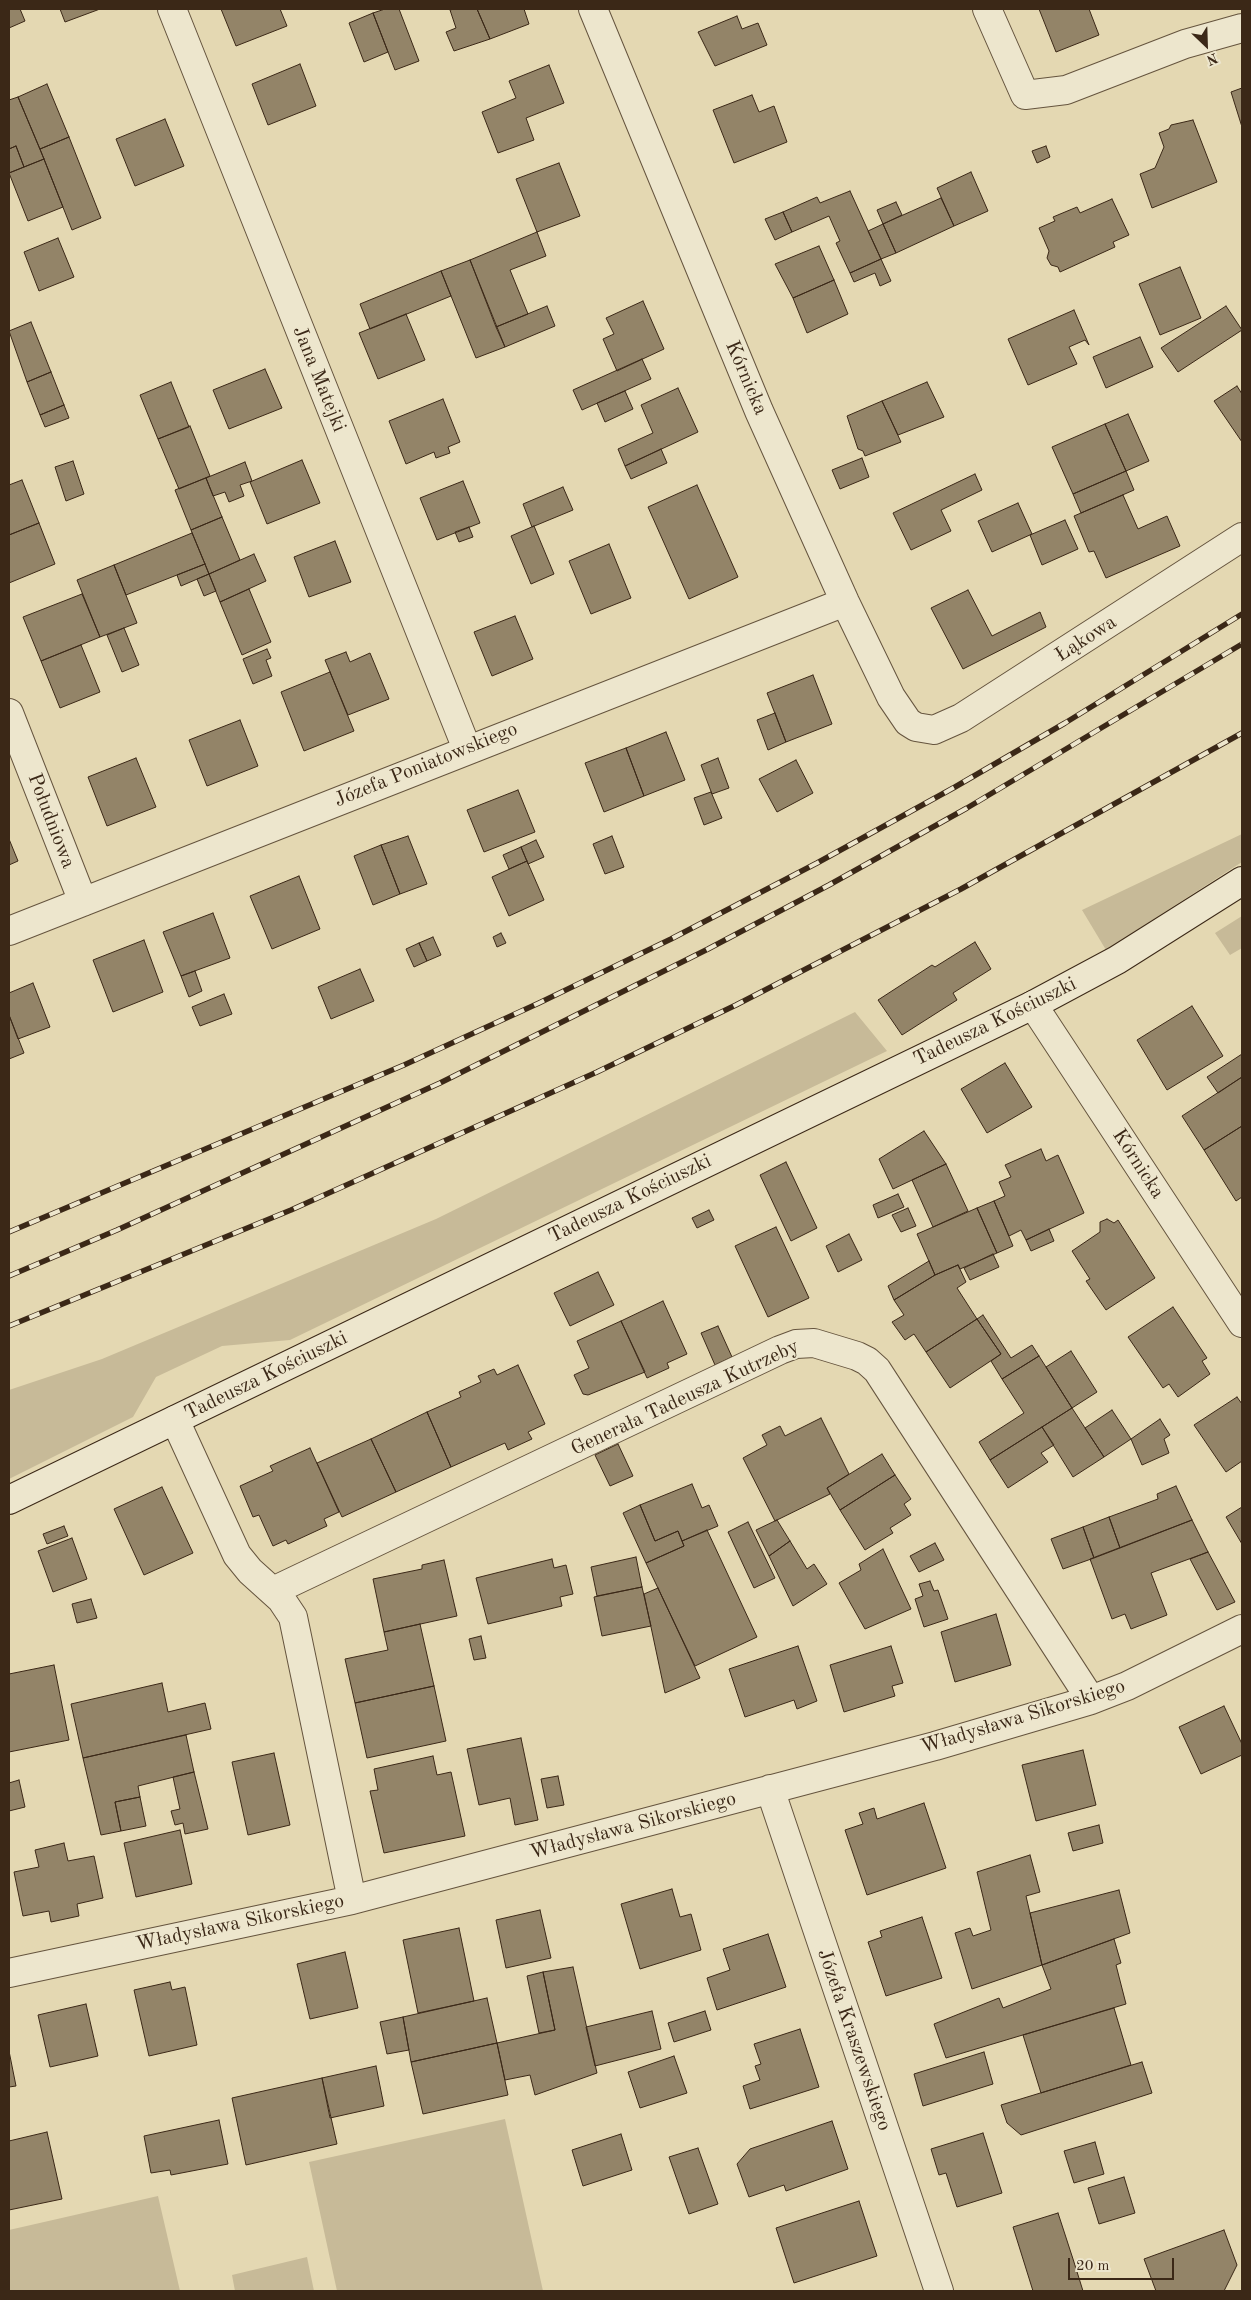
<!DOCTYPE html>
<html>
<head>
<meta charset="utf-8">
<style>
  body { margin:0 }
  #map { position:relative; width:1251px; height:2300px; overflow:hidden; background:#e4d8b2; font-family:"Old Standard TT",serif }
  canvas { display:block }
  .frame { position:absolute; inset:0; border:10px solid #3b2817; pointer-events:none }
  .north { position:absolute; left:1181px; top:20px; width:50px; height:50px; -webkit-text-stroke:4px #ede6cd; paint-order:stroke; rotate:156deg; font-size:14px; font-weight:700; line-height:20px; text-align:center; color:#3b2817 }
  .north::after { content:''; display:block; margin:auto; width:18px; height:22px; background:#3b2817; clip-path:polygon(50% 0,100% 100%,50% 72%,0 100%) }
  .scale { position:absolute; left:1068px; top:2258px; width:106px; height:22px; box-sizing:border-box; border:2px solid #3b2817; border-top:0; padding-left:6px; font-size:15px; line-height:18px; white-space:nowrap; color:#3b2817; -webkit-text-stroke:4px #ede6cd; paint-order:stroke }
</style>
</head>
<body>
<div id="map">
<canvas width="1251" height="2300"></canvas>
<div class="frame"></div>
<div class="north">N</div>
<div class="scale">20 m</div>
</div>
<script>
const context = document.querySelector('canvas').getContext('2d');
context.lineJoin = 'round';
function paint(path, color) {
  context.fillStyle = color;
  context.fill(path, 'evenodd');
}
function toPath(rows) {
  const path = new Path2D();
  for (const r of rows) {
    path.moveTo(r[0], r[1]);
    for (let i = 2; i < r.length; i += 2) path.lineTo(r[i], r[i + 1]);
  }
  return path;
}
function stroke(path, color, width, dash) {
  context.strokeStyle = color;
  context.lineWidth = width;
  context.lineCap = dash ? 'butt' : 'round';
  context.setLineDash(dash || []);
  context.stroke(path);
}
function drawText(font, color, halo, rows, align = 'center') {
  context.font = font + ' "Old Standard TT",serif';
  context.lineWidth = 4;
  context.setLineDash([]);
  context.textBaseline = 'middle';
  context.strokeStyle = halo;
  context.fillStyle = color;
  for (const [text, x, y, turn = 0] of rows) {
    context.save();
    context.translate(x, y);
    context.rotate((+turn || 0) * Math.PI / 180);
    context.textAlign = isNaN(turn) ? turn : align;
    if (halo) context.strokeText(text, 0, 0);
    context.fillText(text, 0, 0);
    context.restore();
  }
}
paint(toPath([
  [1242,834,1242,862,1106,950,1082,910],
  [1242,916,1242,948,1230,955,1215,933],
  [855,1012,887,1051,290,1340,222,1346,156,1377,133,1417,9,1479,9,1390,102,1359,436,1219],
  [505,2119,543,2291,337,2291,309,2162],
  [158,2196,180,2291,9,2291,9,2230],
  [307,2257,314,2291,235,2291,232,2275]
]), '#c7ba98');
const building = toPath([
  [9,9,20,9,25,21,9,28,9,9],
  [60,9,100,9,65,22,60,9],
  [221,9,280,9,287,26,236,46,221,9],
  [385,9,399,9,419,61,395,70,373,13,385,9],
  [454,9,477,9,490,39,454,51,446,32,456,28,450,10,454,9],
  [477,9,524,9,529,24,490,39,477,9],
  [1039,9,1089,9,1099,35,1056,52,1039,9],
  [373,13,388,52,364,62,349,23,373,13],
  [737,16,742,29,758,23,767,45,715,66,698,32,737,16],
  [300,64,316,106,268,125,252,84,300,64],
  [549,65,564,103,526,118,534,140,498,153,482,112,516,98,509,81,549,65],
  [47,84,69,137,40,149,18,97,47,84],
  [1242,88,1242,127,1231,92,1242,88],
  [752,95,759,112,774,106,787,142,734,163,713,110,752,95],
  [18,97,44,159,24,167,16,146,9,149,9,100,18,97],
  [165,119,184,166,135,186,116,139,165,119],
  [1193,120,1217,182,1152,208,1140,174,1155,168,1164,147,1159,133,1169,129,1171,125,1193,120],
  [69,137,101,218,72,230,40,149,69,137],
  [16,146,24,167,9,173,9,149,16,146],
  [1046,146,1050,157,1037,163,1032,151,1046,146],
  [44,159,63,207,28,221,9,173,44,159],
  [559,163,580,216,537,232,516,179,559,163],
  [971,172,988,211,954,226,937,188,971,172],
  [850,191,881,259,850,273,836,243,840,241,829,216,792,232,783,212,817,197,820,203,850,191],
  [941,198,954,226,896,253,883,224,941,198],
  [1112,199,1129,235,1113,242,1115,247,1060,272,1058,267,1051,265,1047,258,1049,251,1039,228,1055,221,1053,217,1077,207,1080,213,1112,199],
  [896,202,902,215,883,224,877,210,896,202],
  [783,212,792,232,775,240,765,219,783,212],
  [883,224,896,253,881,259,868,231,883,224],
  [537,232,546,256,510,270,528,314,496,327,470,260,537,232],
  [58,238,74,277,39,291,24,252,58,238],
  [819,246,834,280,793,298,775,264,819,246],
  [881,259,891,281,880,286,875,273,854,282,850,273,881,259],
  [470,260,505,347,476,358,441,271,470,260],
  [1180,267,1201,318,1160,335,1139,284,1180,267],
  [441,271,451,296,370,329,360,304,441,271],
  [834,280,848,314,807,333,793,298,834,280],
  [643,301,664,349,617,371,603,339,614,334,606,318,643,301],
  [547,306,555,326,505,347,496,327,547,306],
  [1226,306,1242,330,1178,372,1161,348,1226,306],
  [1074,310,1089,345,1085,340,1069,347,1077,364,1028,385,1008,339,1074,310],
  [406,314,425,360,378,379,359,333,406,314],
  [31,322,51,372,27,382,9,331,31,322],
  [1140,337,1153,367,1106,388,1093,357,1140,337],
  [642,359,651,379,582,410,573,390,642,359],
  [265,369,282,408,229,429,213,390,265,369],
  [51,372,64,405,40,415,27,382,51,372],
  [171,382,189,427,158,439,140,395,171,382],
  [927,382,944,417,898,435,882,401,927,382],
  [1237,386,1242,394,1242,442,1214,401,1237,386],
  [678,388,698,432,625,466,618,449,653,433,641,405,678,388],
  [625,391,633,409,605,422,597,403,625,391],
  [443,399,460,442,448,447,450,453,436,458,434,452,406,464,389,421,443,399],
  [882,401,901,442,865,456,863,451,858,449,847,416,882,401],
  [64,405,69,418,45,427,40,415,64,405],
  [1128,414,1149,461,1126,471,1105,424,1128,414],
  [1105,424,1126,471,1073,494,1052,447,1105,424],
  [190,426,210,476,179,489,158,439,190,426],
  [661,449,667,463,631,479,625,466,661,449],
  [862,458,869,477,840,489,832,470,862,458],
  [302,460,320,503,267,524,250,482,302,460],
  [73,461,84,494,66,501,55,467,73,461],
  [245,462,252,481,240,485,244,496,229,502,225,492,213,496,206,478,245,462],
  [1126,471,1134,490,1081,513,1073,494,1126,471],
  [975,474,982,490,941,510,951,531,911,550,893,513,975,474],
  [206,478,222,517,191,530,175,490,206,478],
  [22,480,39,523,9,535,9,485,22,480],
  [463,481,480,523,437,540,420,498,463,481],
  [697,485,738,577,689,599,648,507,697,485],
  [563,487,573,510,532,527,523,504,563,487],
  [1123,495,1138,529,1167,516,1180,546,1106,578,1094,551,1089,552,1074,516,1123,495],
  [1018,503,1032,534,992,552,978,521,1018,503],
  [222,517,240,560,209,574,191,530,222,517],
  [1065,520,1078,549,1042,565,1030,535,1065,520],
  [39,523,55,564,9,583,9,535,39,523],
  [534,526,554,574,531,584,511,536,534,526],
  [469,527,473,537,459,542,455,532,469,527],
  [192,533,205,564,126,595,114,565,192,533],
  [335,541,351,582,309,597,294,557,335,541],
  [609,544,631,598,591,614,569,561,609,544],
  [254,554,266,581,220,602,209,574,254,554],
  [205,564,209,574,181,586,177,575,205,564],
  [114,565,137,623,100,637,77,580,114,565],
  [209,574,216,591,204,596,197,579,209,574],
  [249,589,271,642,242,655,220,602,249,589],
  [968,590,992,636,1040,612,1046,627,963,669,931,608,968,590],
  [82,594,100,637,41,661,23,617,82,594],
  [515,616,533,659,492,676,474,632,515,616],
  [124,628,139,665,122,672,107,635,124,628],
  [81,645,100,692,60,708,41,661,81,645],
  [267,649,271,658,266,660,272,676,253,684,243,659,267,649],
  [346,652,350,662,370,653,389,699,348,715,325,660,346,652],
  [330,672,354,731,304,751,281,692,330,672],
  [813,675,832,724,786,742,767,693,813,675],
  [775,713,786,742,768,750,757,720,775,713],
  [240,720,258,766,207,786,189,740,240,720],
  [666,732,685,780,644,796,626,748,666,732],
  [626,748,644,796,604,812,585,763,626,748],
  [136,758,156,807,107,826,88,777,136,758],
  [718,758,729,788,712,794,701,765,718,758],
  [796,760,813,793,777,812,759,779,796,760],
  [518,790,535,832,484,852,467,810,518,790],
  [711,792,722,818,704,825,694,798,711,792],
  [408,836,427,884,400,894,381,845,408,836],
  [612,836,624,867,605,874,593,844,612,836],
  [9,839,18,861,9,865,9,839],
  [536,840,544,857,528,864,521,847,536,840],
  [381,845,400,894,373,905,354,856,381,845],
  [521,847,527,861,509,869,503,855,521,847],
  [527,861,544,900,509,916,492,877,527,861],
  [299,876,320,929,272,949,250,896,299,876],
  [213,913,230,958,181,976,163,932,213,913],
  [501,933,506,943,497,947,493,937,501,933],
  [433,937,441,955,427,961,419,943,433,937],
  [144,940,163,992,113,1012,93,960,144,940],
  [975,942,991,969,953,993,957,1000,902,1035,878,1000,932,965,935,967,975,942],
  [419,943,427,961,414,967,406,949,419,943],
  [360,969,374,1001,331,1019,318,987,360,969],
  [195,971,202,991,189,997,181,976,195,971],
  [33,983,50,1027,18,1039,9,1015,9,993,33,983],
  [224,994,232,1014,200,1026,192,1007,224,994],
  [1192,1006,1223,1056,1167,1090,1137,1040,1192,1006],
  [9,1015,24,1053,9,1059,9,1015],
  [1242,1054,1242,1077,1218,1093,1207,1077,1242,1054],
  [1005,1063,1032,1107,987,1133,961,1089,1005,1063],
  [1242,1077,1242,1126,1204,1150,1182,1116,1242,1077],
  [1242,1126,1242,1197,1236,1201,1204,1150,1242,1126],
  [924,1131,946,1164,893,1189,879,1159,924,1131],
  [1041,1149,1046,1161,1058,1155,1084,1213,1026,1240,1021,1230,1009,1236,994,1201,1005,1196,999,1182,1011,1177,1005,1165,1041,1149],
  [786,1162,817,1228,791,1241,760,1175,786,1162],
  [946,1164,968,1211,933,1227,912,1180,946,1164],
  [898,1194,904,1207,878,1218,873,1205,898,1194],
  [994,1201,1013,1246,997,1253,977,1208,994,1201],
  [908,1208,916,1226,901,1232,892,1215,908,1208],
  [977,1208,997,1253,960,1269,958,1265,935,1275,917,1234,977,1208],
  [709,1210,714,1220,697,1228,692,1218,709,1210],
  [1107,1219,1114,1223,1118,1220,1155,1278,1106,1310,1086,1281,1090,1279,1072,1251,1100,1232,1100,1222,1107,1219],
  [776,1227,809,1298,768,1317,735,1246,776,1227],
  [1049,1229,1054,1241,1031,1251,1026,1240,1049,1229],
  [849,1234,862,1260,838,1272,826,1246,849,1234],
  [993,1254,999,1267,970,1280,964,1268,993,1254],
  [929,1261,935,1275,894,1300,888,1286,929,1261],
  [958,1265,966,1282,957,1288,977,1319,926,1352,914,1334,905,1340,892,1322,904,1315,894,1300,935,1275,958,1265],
  [598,1272,614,1305,570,1326,554,1293,598,1272],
  [663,1301,687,1354,667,1363,669,1368,647,1378,621,1321,663,1301],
  [1173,1307,1207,1358,1202,1361,1210,1374,1178,1397,1169,1384,1163,1388,1128,1337,1173,1307],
  [983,1315,1011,1358,1032,1345,1039,1356,1002,1379,991,1361,1001,1354,977,1319,983,1315],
  [977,1319,1001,1354,950,1388,926,1352,977,1319],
  [621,1321,645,1372,588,1395,583,1394,574,1375,589,1368,577,1341,621,1321],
  [718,1326,732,1357,715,1365,701,1333,718,1326],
  [1071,1351,1097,1392,1072,1408,1046,1367,1071,1351],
  [1039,1356,1072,1408,990,1460,979,1442,1024,1413,1002,1379,1039,1356],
  [518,1365,545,1424,528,1432,532,1439,508,1450,505,1443,451,1467,427,1412,461,1397,459,1392,481,1382,478,1376,494,1369,497,1375,518,1365],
  [1237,1397,1242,1404,1242,1461,1226,1472,1194,1425,1237,1397],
  [1072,1408,1104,1457,1073,1477,1042,1427,1072,1408],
  [1112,1410,1131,1439,1104,1457,1085,1428,1112,1410],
  [427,1412,451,1467,396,1492,371,1439,427,1412],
  [821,1418,849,1474,827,1488,830,1494,775,1521,743,1458,767,1445,762,1435,780,1426,785,1436,821,1418],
  [1160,1419,1170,1435,1164,1439,1169,1453,1142,1465,1131,1439,1160,1419],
  [1042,1427,1054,1445,1041,1453,1048,1462,1008,1488,990,1460,1042,1427],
  [371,1439,396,1492,342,1517,317,1463,371,1439],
  [618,1444,633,1476,610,1486,595,1455,618,1444],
  [310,1448,339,1512,324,1519,327,1526,288,1544,286,1540,273,1546,259,1515,253,1517,240,1486,273,1471,270,1466,310,1448],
  [882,1454,895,1475,840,1510,827,1488,882,1454],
  [895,1475,911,1499,904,1504,911,1515,890,1528,893,1533,865,1550,840,1510,895,1475],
  [692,1484,702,1508,709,1505,718,1526,682,1541,678,1531,655,1541,640,1505,692,1484],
  [1176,1486,1192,1520,1120,1548,1109,1517,1158,1499,1157,1494,1176,1486],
  [162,1487,193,1553,144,1575,114,1509,162,1487],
  [640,1505,655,1541,678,1531,684,1546,646,1563,623,1513,640,1505],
  [1242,1507,1242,1544,1226,1517,1242,1507],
  [1109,1517,1120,1548,1094,1558,1083,1527,1109,1517],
  [777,1520,790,1541,769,1556,756,1530,777,1520],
  [1192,1520,1208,1552,1151,1573,1167,1615,1131,1629,1125,1614,1112,1619,1090,1559,1192,1520],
  [748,1522,775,1578,754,1588,728,1532,748,1522],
  [64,1526,68,1536,47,1544,43,1534,64,1526],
  [1083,1527,1094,1558,1063,1569,1051,1539,1083,1527],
  [707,1530,757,1637,695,1666,646,1563,684,1546,682,1541,707,1530],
  [72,1538,87,1579,53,1592,38,1551,72,1538],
  [790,1541,807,1569,814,1564,827,1584,793,1606,769,1556,790,1541],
  [935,1543,944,1560,919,1572,910,1556,935,1543],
  [883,1549,911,1609,865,1629,839,1583,861,1570,859,1564,883,1549],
  [1208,1552,1235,1602,1217,1610,1190,1559,1208,1552],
  [636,1557,642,1587,597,1596,591,1567,636,1557],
  [552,1559,554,1568,566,1565,573,1594,560,1597,562,1606,488,1624,476,1578,552,1559],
  [444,1560,457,1616,384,1632,373,1579,422,1569,422,1565,444,1560],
  [930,1581,934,1591,938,1590,948,1619,924,1627,915,1599,923,1596,919,1584,930,1581],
  [642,1587,651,1626,602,1636,594,1597,642,1587],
  [658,1588,700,1678,665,1693,644,1594,658,1588],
  [91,1599,97,1618,77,1623,72,1604,91,1599],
  [996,1614,1011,1665,955,1682,941,1632,996,1614],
  [420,1624,434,1686,355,1703,345,1659,388,1650,384,1632,420,1624],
  [481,1636,486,1658,474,1660,469,1639,481,1636],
  [798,1646,817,1701,797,1709,794,1700,745,1717,729,1669,798,1646],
  [891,1646,903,1683,892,1686,895,1696,844,1712,830,1665,891,1646],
  [54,1665,69,1740,9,1752,9,1674,54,1665],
  [162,1683,168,1712,205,1703,211,1729,83,1758,71,1704,162,1683],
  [434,1686,446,1741,367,1758,355,1703,434,1686],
  [1224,1706,1242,1744,1242,1755,1201,1774,1179,1727,1224,1706],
  [186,1735,194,1772,138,1786,140,1797,115,1802,121,1831,101,1835,83,1758,186,1735],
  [521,1738,538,1820,515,1825,510,1798,479,1805,467,1749,521,1738],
  [1083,1750,1096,1805,1036,1821,1022,1765,1083,1750],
  [274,1753,290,1825,248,1835,232,1762,274,1753],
  [433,1756,437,1775,451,1772,465,1836,384,1853,370,1791,378,1790,374,1769,433,1756],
  [194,1772,208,1829,185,1834,183,1823,175,1825,171,1811,180,1809,173,1777,194,1772],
  [558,1776,564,1805,547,1808,541,1779,558,1776],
  [19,1780,25,1807,9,1811,9,1783,19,1780],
  [140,1797,146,1826,121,1831,115,1802,140,1797],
  [924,1803,946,1868,867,1895,845,1830,863,1824,859,1813,874,1808,877,1819,924,1803],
  [1099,1825,1103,1843,1073,1851,1068,1833,1099,1825],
  [180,1830,192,1884,136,1897,124,1843,180,1830],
  [64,1843,68,1861,94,1856,103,1898,77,1904,79,1916,51,1922,49,1911,23,1916,14,1872,39,1867,35,1850,64,1843],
  [1030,1855,1040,1892,1026,1896,1042,1965,972,1989,955,1933,970,1928,973,1936,991,1930,977,1872,1030,1855],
  [672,1889,680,1917,691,1914,701,1950,640,1969,621,1904,672,1889],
  [1119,1890,1130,1933,1042,1965,1030,1913,1119,1890],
  [540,1910,551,1958,506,1968,496,1920,540,1910],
  [922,1917,942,1978,886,1996,868,1942,882,1937,880,1931,922,1917],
  [459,1928,474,2001,418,2013,403,1940,459,1928],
  [768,1934,786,1987,717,2010,707,1978,730,1970,723,1949,768,1934],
  [1114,1939,1121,1963,1116,1965,1126,2004,946,2058,934,2024,999,1998,1003,2008,1051,1989,1042,1965,1114,1939],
  [345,1952,358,2008,310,2019,297,1964,345,1952],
  [573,1967,597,2073,535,2095,530,2075,505,2080,497,2043,555,2030,543,1972,573,1967],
  [543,1972,555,2030,539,2033,527,1976,543,1972],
  [170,1982,172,1990,185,1987,197,2045,149,2056,134,1990,170,1982],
  [487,1998,497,2043,411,2062,403,2017,487,1998],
  [86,2004,98,2056,50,2067,38,2015,86,2004],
  [1114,2008,1131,2065,1041,2093,1023,2035,1114,2008],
  [652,2011,661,2049,595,2066,586,2027,652,2011],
  [705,2011,711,2030,674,2042,668,2023,705,2011],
  [403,2017,409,2050,387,2054,380,2022,403,2017],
  [800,2029,819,2087,750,2109,743,2086,760,2080,755,2066,761,2064,754,2044,800,2029],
  [497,2043,508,2095,423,2114,411,2062,497,2043],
  [9,2051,16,2086,9,2087,9,2051],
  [984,2052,993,2084,923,2106,914,2074,984,2052],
  [674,2056,687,2093,640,2108,628,2072,674,2056],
  [1142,2062,1152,2093,1021,2135,1007,2123,1001,2105,1142,2062],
  [376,2066,384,2106,330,2118,322,2078,376,2066],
  [322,2078,337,2144,246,2165,232,2098,322,2078],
  [219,2120,228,2164,171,2175,170,2170,151,2173,144,2136,219,2120],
  [832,2121,848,2169,786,2191,784,2185,749,2197,737,2164,750,2149,832,2121],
  [47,2132,62,2199,9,2210,9,2141,47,2132],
  [983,2133,1002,2193,957,2207,946,2173,939,2175,931,2149,983,2133],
  [621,2134,632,2170,583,2186,572,2150,621,2134],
  [1095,2142,1104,2174,1074,2183,1064,2151,1095,2142],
  [698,2148,718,2204,689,2214,669,2157,698,2148],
  [1124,2177,1135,2213,1099,2224,1088,2188,1124,2177],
  [859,2201,877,2256,794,2283,776,2228,859,2201],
  [1058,2213,1073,2259,1083,2291,1033,2291,1013,2227,1058,2213],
  [1224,2230,1237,2265,1224,2291,1156,2291,1144,2259,1224,2230]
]);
paint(building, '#938468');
stroke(building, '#3b2817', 1);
const street = toPath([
  [172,9,467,749],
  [593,9,759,411,845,602,891,697,908,722,916,727,934,730,961,718,1242,537],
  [987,9,1025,95,1066,90,1185,44,1242,28],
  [9,713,83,902],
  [9,931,845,602],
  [1033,1005,1242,1323],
  [175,1420,237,1555,250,1571,281,1599,293,1617,352,1900],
  [273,1591,780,1350,796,1344,814,1343,857,1356,867,1361,877,1370,1091,1700],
  [770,1789,939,2291],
  [9,1973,352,1900,935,1746,1091,1700,1127,1686,1242,1629]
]);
const secondary = toPath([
  [9,1500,1033,1005,1117,960,1242,881]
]);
stroke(street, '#65543e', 30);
stroke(secondary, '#3b2817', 30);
stroke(street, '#ede6cd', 28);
stroke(secondary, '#ede6cd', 28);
const rail = toPath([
  [9,1232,404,1065,539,1003,671,939,817,863,955,787,1065,723,1242,614],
  [9,1276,117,1230,440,1083,708,949,829,885,967,808,1242,644],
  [9,1326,291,1210,597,1072,736,1005,961,889,1242,733]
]);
stroke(rail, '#3b2817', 5.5);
stroke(rail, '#ede6cd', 4, [11]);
drawText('20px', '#3b2817', '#ede6cd', [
  ["Kórnicka",746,378,67],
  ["Jana Matejki",319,379,68],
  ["Łąkowa",1086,639,-33],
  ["Józefa Poniatowskiego",426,765,-22],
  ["Południowa",51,821,69],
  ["Tadeusza Kościuszki",995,1022,-26],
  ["Kórnicka",1138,1164,57],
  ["Tadeusza Kościuszki",630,1199,-26],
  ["Tadeusza Kościuszki",266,1376,-26],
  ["Generała Tadeusza Kutrzeby",685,1398,-25],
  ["Władysława Sikorskiego",1023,1717,-17],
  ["Władysława Sikorskiego",633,1826,-15],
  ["Władysława Sikorskiego",240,1923,-12],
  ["Józefa Kraszewskiego",854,2040,71]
]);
</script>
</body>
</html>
